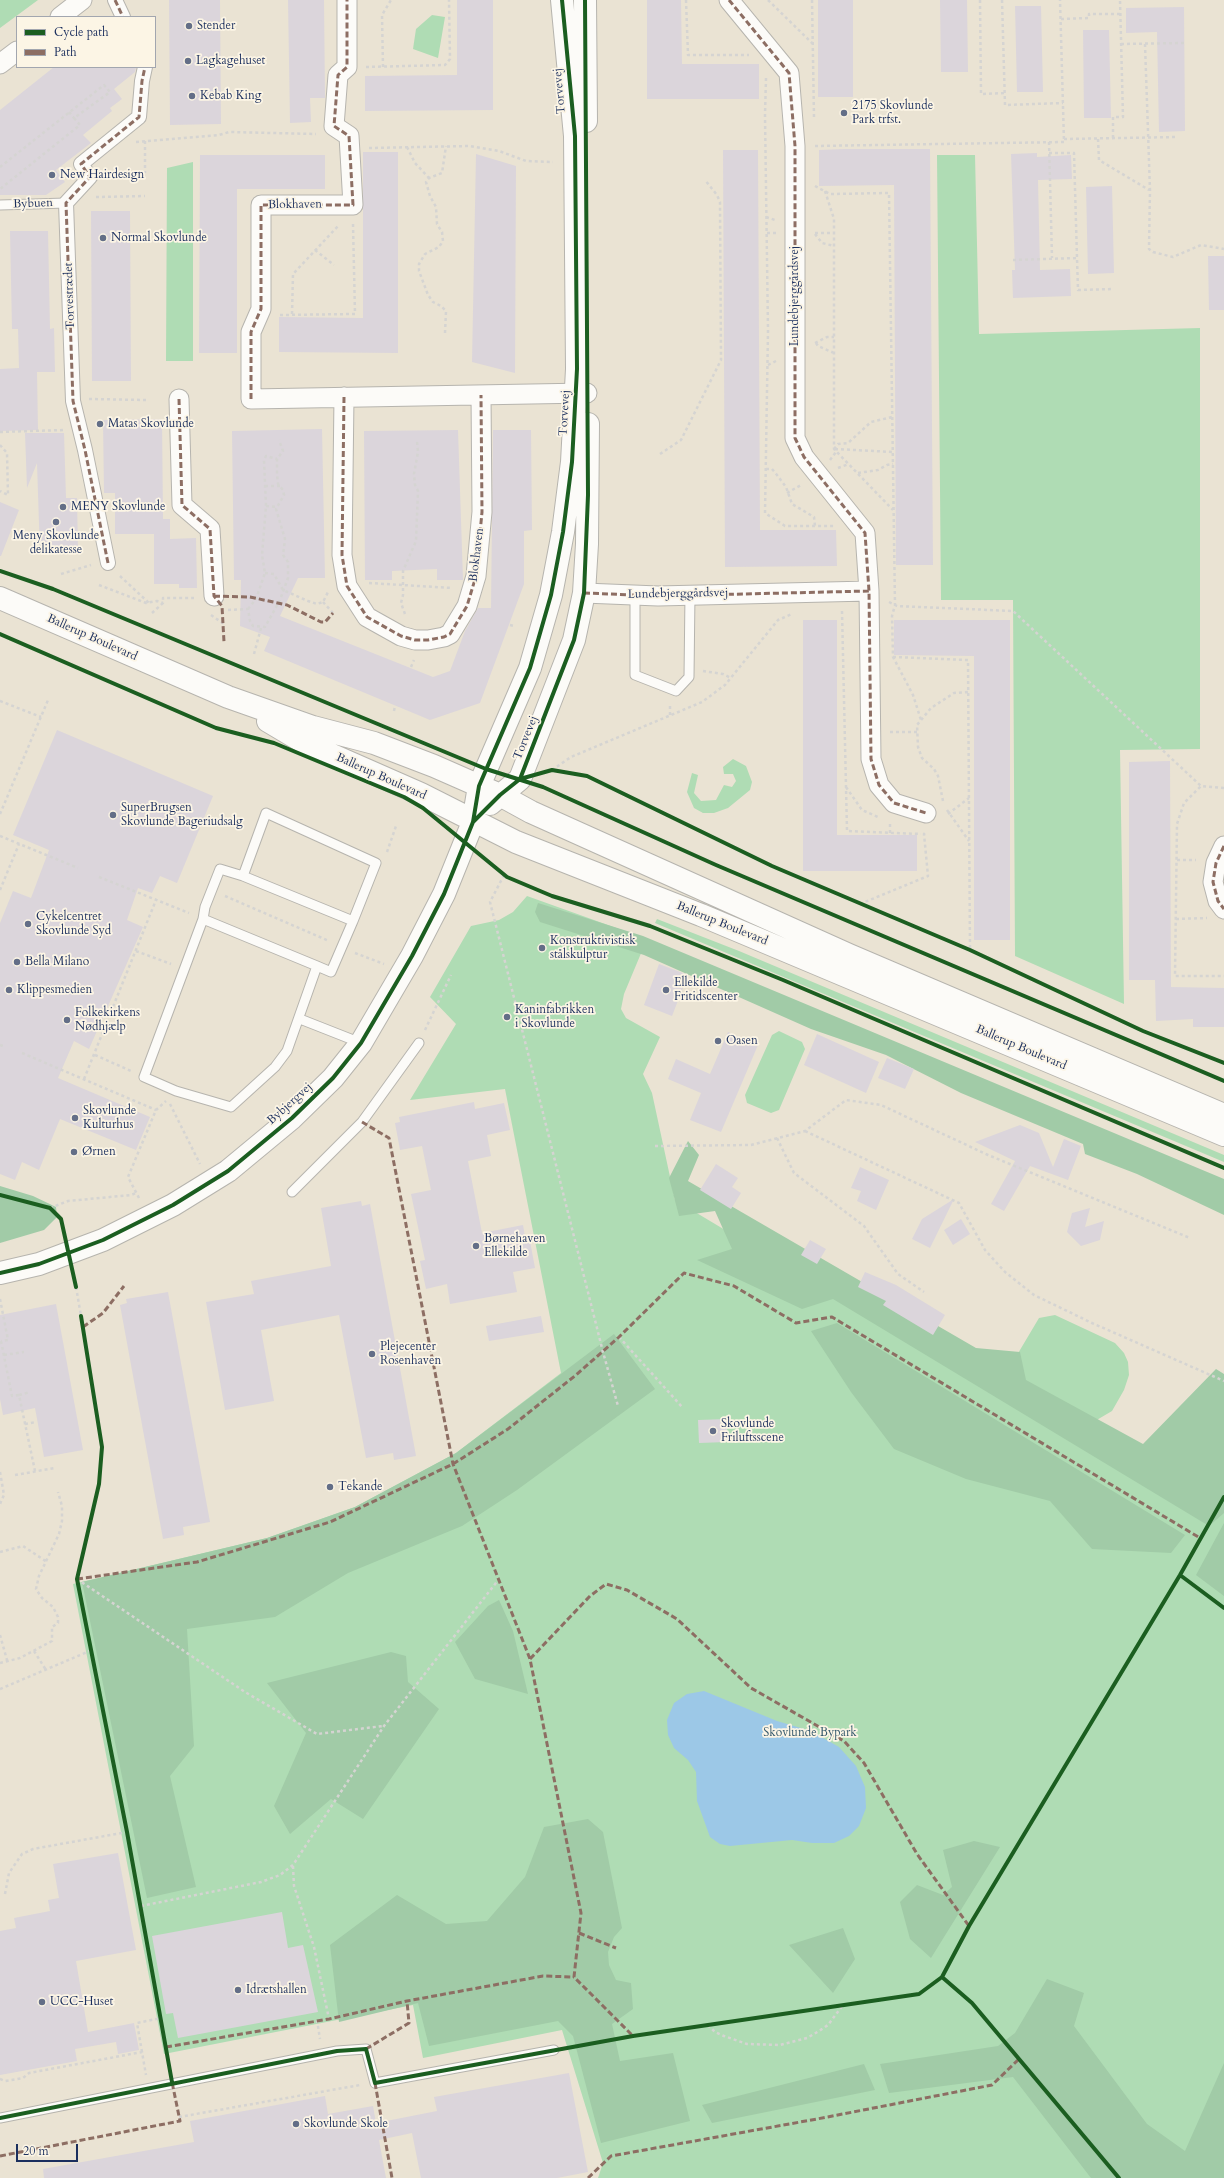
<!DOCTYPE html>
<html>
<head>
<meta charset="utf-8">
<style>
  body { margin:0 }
  #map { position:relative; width:1224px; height:2178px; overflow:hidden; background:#eae3d3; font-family:Cardo,serif }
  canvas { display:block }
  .legend { position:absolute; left:16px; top:16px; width:140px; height:52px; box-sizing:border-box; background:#fcf5e5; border:1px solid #a2a6af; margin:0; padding:5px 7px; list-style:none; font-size:12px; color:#1b2f5e }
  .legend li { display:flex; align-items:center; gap:8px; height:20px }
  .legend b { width:20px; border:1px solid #a2a6af }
  .scale { position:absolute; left:16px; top:2144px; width:62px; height:18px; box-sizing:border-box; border:2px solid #1b2f5e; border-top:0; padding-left:5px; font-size:12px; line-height:14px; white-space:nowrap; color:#1b2f5e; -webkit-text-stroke:3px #fcf5e5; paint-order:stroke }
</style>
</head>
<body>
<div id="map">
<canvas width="1224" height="2178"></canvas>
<ul class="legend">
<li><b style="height:5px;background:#1b5e20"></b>Cycle path</li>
<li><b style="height:5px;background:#8d6e63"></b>Path</li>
</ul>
<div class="scale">20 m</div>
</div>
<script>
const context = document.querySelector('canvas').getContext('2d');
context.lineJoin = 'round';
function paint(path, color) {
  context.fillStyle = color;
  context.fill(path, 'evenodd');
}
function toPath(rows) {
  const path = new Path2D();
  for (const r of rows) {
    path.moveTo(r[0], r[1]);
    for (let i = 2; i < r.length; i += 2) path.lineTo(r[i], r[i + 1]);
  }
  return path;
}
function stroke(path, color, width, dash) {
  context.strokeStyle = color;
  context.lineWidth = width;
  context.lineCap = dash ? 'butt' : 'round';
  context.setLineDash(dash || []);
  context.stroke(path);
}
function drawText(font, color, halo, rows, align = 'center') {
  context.font = font + ' Cardo,serif';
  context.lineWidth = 3.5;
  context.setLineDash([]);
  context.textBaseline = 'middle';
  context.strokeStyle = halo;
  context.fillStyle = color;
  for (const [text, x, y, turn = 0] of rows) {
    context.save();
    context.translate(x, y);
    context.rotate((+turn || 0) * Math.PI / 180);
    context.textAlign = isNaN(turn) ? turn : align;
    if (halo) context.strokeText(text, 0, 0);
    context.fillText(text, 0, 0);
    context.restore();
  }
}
paint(toPath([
  [0,0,38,0,0,28],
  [432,15,445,17,438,58,413,49,416,29],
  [937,155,975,155,979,334,1200,328,1200,749,1120,750,1124,1004,1015,956,1013,600,941,600],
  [193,162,193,361,166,361,167,168],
  [733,759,746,766,752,782,750,790,728,808,714,813,703,813,694,808,687,792,692,773,698,775,694,793,701,801,716,800,724,785,732,787,736,781,733,774,724,774,723,767],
  [527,896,647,939,624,994,621,1009,626,1018,660,1037,643,1074,652,1093,675,1200,1154,1487,1224,1378,1224,2178,598,2178,603,2163,562,2030,423,2058,413,2005,164,2054,73,1584,267,1538,355,1507,456,1453,561,1373,505,1089,410,1100,456,1024,430,997,471,926,499,920,513,912],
  [657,919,739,951,1224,1155,1224,1162,655,923],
  [779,1031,802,1042,805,1049,779,1110,771,1113,747,1103,745,1095,772,1035],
  [1055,1315,1115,1343,1124,1353,1128,1362,1129,1375,1124,1390,1112,1411,1095,1421,1023,1389,1017,1355,1039,1318]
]), '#afdcb4');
paint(toPath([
  [538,903,643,936,1224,1179,1224,1215,1137,1174,1085,1154,1083,1144,961,1093,886,1055,811,1029,644,955,540,922,535,912],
  [688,1141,699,1155,688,1181,976,1348,1020,1352,1026,1380,1143,1444,1216,1369,1224,1374,1224,1513,1209,1526,833,1299,802,1309,697,1260,732,1249,715,1211,679,1216,669,1178],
  [0,1186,33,1196,56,1207,57,1217,44,1230,0,1243],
  [837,1323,1185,1535,1171,1553,1092,1549,1050,1501,966,1479,894,1449,851,1392,811,1331],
  [614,1334,655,1389,517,1490,462,1526,348,1573,275,1617,187,1629,194,1746,170,1776,196,1887,147,1898,82,1582,267,1538,355,1507,456,1453],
  [1224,1523,1224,1596,1196,1575],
  [499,1600,513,1631,528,1694,475,1679,455,1642,488,1606],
  [391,1652,406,1656,408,1682,439,1709,363,1819,331,1799,290,1834,274,1806,306,1733,267,1683],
  [588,1819,603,1832,622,1928,614,1937,608,1952,609,1965,616,1980,631,1983,633,2009,612,2024,620,2061,673,2053,690,2121,601,2143,573,2036,558,2021,429,2046,418,2003,339,2022,330,1945,397,1895,446,1924,487,1921,525,1877,544,1827],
  [974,1841,1000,1847,931,1958,910,1939,900,1902,917,1885,943,1895,952,1887,943,1850],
  [843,1928,855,1959,833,1993,789,1945],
  [1047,1979,1084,1993,1074,2026,1147,2124,1185,2151,1224,2063,1224,2178,1091,2178,1013,2077,889,2093,880,2064,998,2046,1015,2033],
  [864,2064,875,2090,712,2123,702,2105]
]), '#a1cba7');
paint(toPath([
  [704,1691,777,1721,811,1731,839,1747,856,1766,865,1787,866,1808,859,1826,849,1836,834,1843,812,1843,792,1840,730,1846,720,1844,710,1837,697,1801,696,1772,688,1760,674,1748,668,1735,667,1720,674,1703,687,1694]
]), '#9cc8e7');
paint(toPath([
  [169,0,220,0,221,124,170,125],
  [288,0,324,0,325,98,310,98,311,122,290,123],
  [457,0,493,0,493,110,365,111,365,76,457,75],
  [647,0,681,0,682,64,759,64,759,99,647,99],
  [818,0,853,0,853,97,818,97],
  [940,0,967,0,968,72,941,72],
  [1015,6,1041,6,1043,92,1017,92],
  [1184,7,1185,131,1159,132,1157,32,1126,33,1126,8],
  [1083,30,1109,30,1111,118,1084,118],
  [54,67,136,67,135,72,114,89,122,99,110,108,112,111,83,135,91,143,56,170,65,182,46,195,0,195,0,110],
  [844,149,930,149,933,565,896,565,894,185,819,186,819,150],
  [723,150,758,150,760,530,836,530,837,566,725,567],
  [363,152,398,152,398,353,279,352,279,317,363,318],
  [1037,153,1037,157,1071,155,1072,179,1038,180,1040,270,1070,269,1071,296,1013,298,1012,270,1015,270,1011,154],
  [476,154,516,166,515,373,472,362],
  [200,155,325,155,325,189,237,189,237,353,199,353],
  [1112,186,1114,273,1088,274,1086,187],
  [91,211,130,211,131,381,92,381],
  [10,231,48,231,50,329,54,328,55,372,37,372,38,430,0,431,0,369,19,368,18,329,12,329],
  [1208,256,1224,256,1224,310,1209,310],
  [162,419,163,519,170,519,170,539,196,538,197,588,179,588,179,584,154,584,154,534,115,534,115,493,104,493,103,420],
  [322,429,325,578,298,578,280,616,433,677,450,671,465,631,478,608,491,608,493,430,531,430,532,530,524,531,524,584,480,703,430,720,264,651,270,637,240,626,241,580,234,580,232,431],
  [458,430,463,580,437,580,437,569,392,571,392,580,365,580,364,431],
  [25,433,64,433,66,498,77,498,78,553,40,554,37,463,27,488],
  [0,502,19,510,1,556,0,556],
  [803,620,837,620,837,835,917,835,917,871,803,871],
  [894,620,1010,620,1010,940,974,940,974,656,894,655],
  [57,730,213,796,177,883,160,876,152,893,138,888,127,920,143,927,89,1049,74,1041,58,1078,150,1117,136,1150,60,1119,39,1170,22,1162,15,1180,0,1174,0,923,13,891,31,898,49,850,13,835],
  [1170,761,1171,987,1224,988,1224,1027,1193,1027,1193,1019,1156,1021,1155,980,1129,980,1129,762],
  [659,964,688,975,672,1016,644,1005],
  [728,1032,758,1045,721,1132,690,1120,701,1093,668,1079,676,1059,710,1074],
  [817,1034,879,1062,866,1093,804,1065],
  [887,1058,914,1069,905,1089,878,1078],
  [474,1102,475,1109,504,1103,510,1130,487,1135,491,1156,468,1161,482,1233,523,1225,526,1242,530,1241,535,1268,513,1272,517,1292,450,1304,447,1284,426,1289,420,1261,425,1260,411,1194,431,1190,422,1146,400,1150,395,1123,400,1122,399,1117],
  [1020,1125,1039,1133,1053,1167,1064,1139,1081,1146,1068,1180,1030,1166,1004,1211,991,1204,1015,1161,975,1142],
  [716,1164,738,1178,732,1187,741,1193,731,1209,700,1190],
  [860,1167,889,1180,876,1210,857,1201,861,1191,851,1188],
  [954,1199,930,1248,912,1239,922,1219],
  [361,1201,362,1206,370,1204,416,1456,394,1460,393,1453,366,1458,339,1315,261,1330,274,1401,225,1410,206,1302,254,1294,251,1281,331,1266,321,1208],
  [1090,1208,1085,1227,1104,1221,1100,1240,1081,1246,1067,1232,1072,1213],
  [961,1219,970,1234,953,1245,944,1230],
  [810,1240,826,1249,817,1264,801,1255],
  [865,1272,896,1285,945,1315,933,1335,883,1305,886,1301,858,1287],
  [168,1292,210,1522,183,1527,184,1535,163,1539,120,1305,127,1303,126,1299],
  [56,1304,83,1450,44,1457,35,1408,3,1415,0,1399,0,1315],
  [541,1316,544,1332,489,1341,486,1326],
  [727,1419,727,1442,699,1443,698,1420],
  [118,1853,136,1950,76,1961,88,2032,134,2023,139,2050,118,2054,116,2042,75,2049,77,2061,0,2075,0,1931,16,1928,14,1918,50,1911,48,1900,59,1898,53,1864],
  [282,1912,288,1948,303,1945,318,2012,178,2038,173,2013,166,2014,152,1936],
  [569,2073,588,2172,557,2178,421,2178,412,2133,379,2140,386,2178,44,2178,43,2169,194,2142,190,2121,325,2096,328,2114,373,2106,376,2123,437,2111,434,2097]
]), '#dbd5db');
const service = toPath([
  [0,205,66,203],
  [635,596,635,675,676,691,689,677,690,594],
  [203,919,205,907,220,869,243,876],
  [317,966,287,1051,275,1067,231,1107,176,1091,144,1077,203,919,317,966,331,972,353,921,243,876,266,813,376,863,353,921],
  [300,1019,361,1043],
  [292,1192,362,1122,419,1043],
  [0,2118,337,2051,366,2049,375,2083,554,2050]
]);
const pedestrian = toPath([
  [115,0,123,17],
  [108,563,85,450,73,401,66,203,90,177,81,164,139,117,142,81,145,67]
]);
const minor = toPath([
  [347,0,347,67,338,75,334,126,349,136,353,205,261,205,261,309,251,332,251,399,587,393],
  [729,0,789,73,795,146,795,438,804,457,865,533,869,591,871,759,879,785,894,803,926,813],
  [60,17,82,0],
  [0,64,17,51],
  [344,397,342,555,347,586,367,617,401,636,415,640,428,640,444,637,450,634,467,606,476,576,482,512,481,395],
  [179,399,182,505,210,529,214,596],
  [584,593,658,596,869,591],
  [1224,846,1216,863,1213,882,1218,901,1224,909]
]);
const tertiary = toPath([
  [585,0,586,121],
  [0,598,228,697,313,727,374,743,434,766,500,795,531,812,849,955,1224,1115],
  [268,721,305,743,421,794,516,842,701,915,1224,1135],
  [490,804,520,779,574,640,584,593,587,544,588,424],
  [0,1273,39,1264,103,1240,173,1205,228,1171,292,1118,333,1078,361,1043,412,956,444,894,473,822,479,786,530,668,551,595,563,532,572,462,577,369,575,136,562,0]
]);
stroke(service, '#b6b4ae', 11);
stroke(pedestrian, '#b6b4ae', 16);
stroke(minor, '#b6b4ae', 21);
stroke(tertiary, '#b6b4ae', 24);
stroke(toPath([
  [686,0,688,55,749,55],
  [768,0,812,43],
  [812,0,814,117],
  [980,0,981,94,1005,93],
  [1002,0,1005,105,1063,103],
  [1061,19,1089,18,1089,14,1120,14],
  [1121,44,1184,43],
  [1145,44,1150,190,1149,249,1153,252,1173,257,1201,245,1224,249],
  [366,67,445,65,450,59,449,0],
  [383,67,382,15,391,0],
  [766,78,765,115,768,331,765,513,785,526,835,526],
  [69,112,74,118],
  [1113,138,1113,117,1123,117,1120,0],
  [1064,139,1178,137],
  [1098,139,1099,160,1149,190],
  [145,141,145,173],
  [136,142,219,135,229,132,316,134],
  [1049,142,1052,258],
  [815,146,1064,142,1060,0],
  [407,147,415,163,429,178],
  [369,148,469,146,499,151,526,161,553,162],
  [1049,153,1074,153,1077,258],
  [0,167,104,85,110,92,74,118,80,125,0,189],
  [815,186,830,194,889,193,895,605,892,616,893,657,913,695,921,720],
  [825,191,834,219,834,449,893,510],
  [96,197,145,196],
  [766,217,775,220],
  [767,233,776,233],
  [815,233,834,233],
  [815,234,822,243,834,246],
  [315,250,334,265],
  [1013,260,1077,258,1078,290,1113,289],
  [292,314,293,274,339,225],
  [280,315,355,314,353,224],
  [445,333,446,311,441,306,433,302,428,295,419,271,419,264,425,254,439,247,443,241,442,232,437,224,436,207,430,196,426,182,429,178,442,173,446,146],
  [815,343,827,337,834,337],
  [816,343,818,346,834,353],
  [768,365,776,361],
  [89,399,146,400],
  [0,432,64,430],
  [0,445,7,453,8,495,0,491],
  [834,449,838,444,848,443,871,422,892,417],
  [835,449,893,452],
  [660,454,681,440,721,360,720,202,717,195,705,180],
  [830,460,836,452],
  [838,468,849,464],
  [766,469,772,469,777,475,786,487,792,504,814,517,815,526],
  [858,473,878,470,887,465,893,464],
  [265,486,280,486],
  [787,493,801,485],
  [266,506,277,507],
  [265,573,274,574,283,590,308,601,317,604,323,602,328,592],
  [61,574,91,565],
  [120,576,149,603],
  [369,583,452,588],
  [99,585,146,603,157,601,163,603],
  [323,602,333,613],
  [889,602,897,606,1013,611,1201,786],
  [248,609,256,599,265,573,262,555,266,506,264,460,266,456,277,459],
  [228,610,248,609,250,621,253,626,265,627,280,600,288,578,288,562,283,555,285,539,276,509,284,495,283,490,278,484,277,474,277,459,283,451,279,440],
  [842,611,847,831,921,834],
  [152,613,163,603,163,598,194,598],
  [405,614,401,603,403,595,403,571,416,541,418,491,415,485,414,474,418,452,417,441],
  [211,615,224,624],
  [510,625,514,626],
  [254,654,261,628],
  [893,657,968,660,970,950],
  [411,667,414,660],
  [703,671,723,674,731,678],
  [0,701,41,717],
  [394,711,395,706],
  [670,715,670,705],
  [890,732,918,732],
  [552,770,571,757,702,702,725,685,778,620,792,614],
  [846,787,862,810,878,817],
  [1224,788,1201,786,1184,803,1177,824,1175,976,1224,976],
  [943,801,938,776,934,769,922,758,918,747,917,725,931,708,954,693,968,692],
  [947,810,969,841],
  [0,814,48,700],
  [948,814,969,798],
  [890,833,890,822],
  [0,836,78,868],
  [387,852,396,826],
  [1177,860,1196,860],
  [504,875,490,902,603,1352,618,1406],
  [99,877,189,913],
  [0,890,19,844],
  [225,896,329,941],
  [860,904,928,876,924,834,925,833],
  [1176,919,1207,918],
  [136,951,171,964],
  [355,953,384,964],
  [425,1030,451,975],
  [0,1045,3,1046],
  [22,1053,156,1110],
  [95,1055,131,1071],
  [84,1079,156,900],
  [170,1104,200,1164],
  [805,1131,959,1203,985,1250,1005,1272,1034,1295,1092,1323,1224,1381],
  [777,1138,794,1173,864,1226,898,1274,924,1292],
  [655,1146,751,1145,805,1131,846,1100,881,1105,988,1155,1190,1238],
  [139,1198,128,1177,156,1110,166,1101],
  [50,1208,68,1201,131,1195,136,1193],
  [76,1287,81,1316],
  [0,1299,8,1340,1,1341],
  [619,1337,683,1408],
  [1,1341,12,1396,19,1395,35,1471],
  [4,1355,24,1352],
  [19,1395,30,1392],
  [25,1424,36,1422],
  [0,1472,4,1495,0,1504],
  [15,1475,55,1468],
  [0,1552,23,1546,47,1562],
  [77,1579,245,1692,317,1734,383,1726],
  [0,1635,7,1660],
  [34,1651,46,1670],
  [0,1663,20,1658,52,1641,52,1627,58,1623,58,1617,53,1607,42,1598,36,1589,39,1576,59,1534,62,1521,62,1506,58,1492],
  [0,1689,92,1650],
  [293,1866,294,1886,314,1947,329,2019],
  [5,1894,9,1873,22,1854,33,1849,127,1832],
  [141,1906,261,1882,280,1875,293,1865,384,1726,499,1579],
  [317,2020,320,2039],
  [708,2025,715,2032,724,2036,747,2044,780,2045,807,2038,819,2031,828,2025,843,2005],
  [142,2052,137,2023,161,2018],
  [0,2079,5,2081,23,2078,29,2073,142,2052,146,2075],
  [179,2117,360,2085]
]), '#d5d4d2', 2.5, [3, 3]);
stroke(service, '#fcfbf8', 9);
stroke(pedestrian, '#fcfbf8', 14);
stroke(minor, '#fcfbf8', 19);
stroke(tertiary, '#fcfbf8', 22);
stroke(toPath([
  [115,0,123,17],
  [729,0,789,73,795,146,795,438,804,457,865,533,869,591,871,759,879,785,894,803,926,813],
  [344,397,342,555,347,586,367,617,401,636,415,640,428,640,444,637,450,634,467,606,476,576,482,512,481,395],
  [179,399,182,505,210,529,214,596,222,606,224,642],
  [251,399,251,332,261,309,261,205,353,205,349,136,334,126,338,75,347,67,347,0],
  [108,563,85,450,73,401,66,203,90,177,81,164,139,117,142,81,145,67],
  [584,593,658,596,869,591],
  [214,596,250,597,287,605,321,622,325,622,333,613],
  [1224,846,1216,863,1213,882,1218,901,1224,909],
  [362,1122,389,1138,453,1464,530,1659,581,1913,574,1977,633,2036],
  [83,1327,103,1313,124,1286],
  [77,1579,197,1562,330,1522,453,1464,508,1429,576,1375,619,1337,684,1273,734,1286,796,1323,832,1317,1200,1538],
  [530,1659,590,1596,606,1584,627,1590,677,1619,751,1688,844,1741,864,1763,917,1854,969,1926],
  [579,1933,616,1948],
  [166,2047,329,2019,407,2001,543,1976,574,1977],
  [366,2049,409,2023,407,2001],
  [375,2083,392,2178],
  [0,2156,180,2121,172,2082],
  [588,2178,611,2156,817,2119,992,2085,1019,2059]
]), '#8d6e63', 3, [6, 3]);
stroke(toPath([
  [0,571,53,589,486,769,543,787,716,865,1224,1081],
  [0,634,216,728,274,743,404,797,423,808,507,877,552,896,650,926,783,980,1224,1168],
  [520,779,552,770,587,776,772,866,970,950,1143,1031,1224,1063],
  [473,822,500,795,520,779,574,640,584,593,588,495,585,0],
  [0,1195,50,1208,61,1219,76,1287],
  [0,1273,39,1264,103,1240,173,1205,228,1171,292,1118,333,1078,361,1043,412,956,444,894,473,822,479,786,530,668,551,595,563,532,572,462,577,369,575,136,562,0],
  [81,1316,102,1447,99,1484,77,1579,127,1832,172,2082],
  [1180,1575,1224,1608],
  [942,1977,972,2003,1119,2178],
  [0,2118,337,2051,366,2049,375,2083,633,2036,919,1994,942,1977,969,1926,1180,1575,1224,1497]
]), '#1b5e20', 4);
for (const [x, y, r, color] of [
  [189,26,4,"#636e87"],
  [188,61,4,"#636e87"],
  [192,96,4,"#636e87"],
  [844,113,4,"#636e87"],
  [52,175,4,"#636e87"],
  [103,238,4,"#636e87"],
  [100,424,4,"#636e87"],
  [63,507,4,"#636e87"],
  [56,522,4,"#636e87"],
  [113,815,4,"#636e87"],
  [28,924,4,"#636e87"],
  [542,948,4,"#636e87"],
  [17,962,4,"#636e87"],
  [9,990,4,"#636e87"],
  [666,990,4,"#636e87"],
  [507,1017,4,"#636e87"],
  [67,1020,4,"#636e87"],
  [718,1041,4,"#636e87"],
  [75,1118,4,"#636e87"],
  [74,1152,4,"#636e87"],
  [476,1246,4,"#636e87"],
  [372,1354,4,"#636e87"],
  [713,1431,4,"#636e87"],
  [330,1487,4,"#636e87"],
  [238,1990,4,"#636e87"],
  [42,2002,4,"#636e87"],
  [296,2124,4,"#636e87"]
]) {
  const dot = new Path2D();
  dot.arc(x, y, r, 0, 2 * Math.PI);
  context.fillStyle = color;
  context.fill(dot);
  stroke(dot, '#fcf5e5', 1.5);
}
drawText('12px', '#1b2f5e', '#fcf5e5', [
  ["Stender",197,26],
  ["Lagkagehuset",196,61],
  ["Kebab King",200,96],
  ["2175 Skovlunde",852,106],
  ["Park trfst.",852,120],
  ["New Hairdesign",60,175],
  ["Normal Skovlunde",111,238],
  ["Matas Skovlunde",108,424],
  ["MENY Skovlunde",71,507],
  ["Meny Skovlunde",56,536,"center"],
  ["delikatesse",56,550,"center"],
  ["SuperBrugsen",121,808],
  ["Skovlunde Bageriudsalg",121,822],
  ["Cykelcentret",36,917],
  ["Skovlunde Syd",36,931],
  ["Konstruktivistisk",550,941],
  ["stålskulptur",550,955],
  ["Bella Milano",25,962],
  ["Ellekilde",674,983],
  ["Fritidscenter",674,997],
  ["Klippesmedien",17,990],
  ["Kaninfabrikken",515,1010],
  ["i Skovlunde",515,1024],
  ["Folkekirkens",75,1013],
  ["Nødhjælp",75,1027],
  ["Oasen",726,1041],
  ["Skovlunde",83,1111],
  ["Kulturhus",83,1125],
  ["Ørnen",82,1152],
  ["Børnehaven",484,1239],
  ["Ellekilde",484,1253],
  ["Plejecenter",380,1347],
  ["Rosenhaven",380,1361],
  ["Skovlunde",721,1424],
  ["Friluftsscene",721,1438],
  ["Tekande",338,1487],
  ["Idrætshallen",246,1990],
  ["UCC-Huset",50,2002],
  ["Skovlunde Skole",304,2124]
], 'left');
drawText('12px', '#1b2f5e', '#fcf5e5', [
  ["Torvevej",560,91,-95],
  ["Bybuen",33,204,-2],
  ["Blokhaven",295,205,-1],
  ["Torvestrædet",70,296,-92],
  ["Lundebjerggårdsvej",795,296,-90],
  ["Torvevej",565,413,-87],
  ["Blokhaven",477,555,-83],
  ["Lundebjerggårdsvej",678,594,-1],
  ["Ballerup Boulevard",92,638,24],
  ["Torvevej",526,738,-68],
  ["Ballerup Boulevard",381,777,24],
  ["Ballerup Boulevard",722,924,22],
  ["Ballerup Boulevard",1021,1048,23],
  ["Bybjergvej",290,1104,-42]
]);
drawText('12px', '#34596d', '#fcf5e5', [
  ["Skovlunde Bypark",810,1733]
]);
</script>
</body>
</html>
